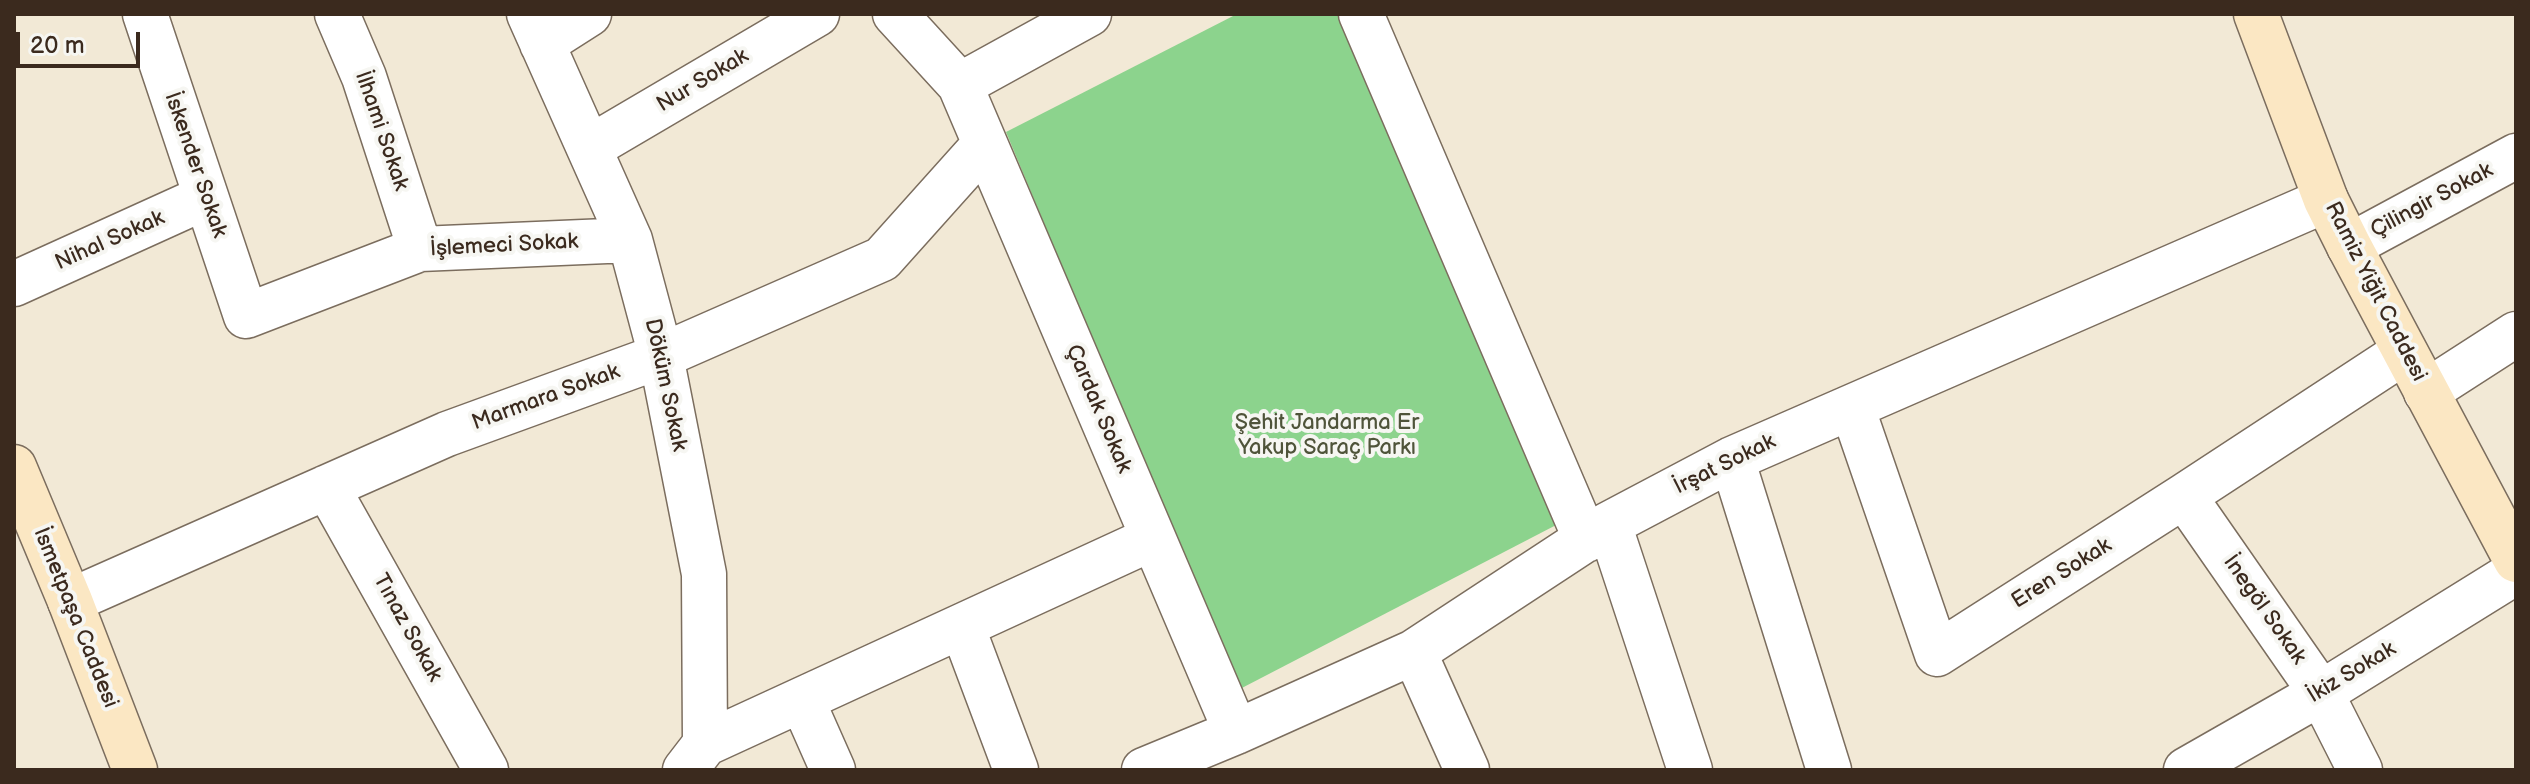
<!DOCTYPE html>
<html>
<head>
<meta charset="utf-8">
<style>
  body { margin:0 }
  #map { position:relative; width:2530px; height:784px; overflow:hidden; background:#f2e9d6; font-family:"Balsamiq Sans",sans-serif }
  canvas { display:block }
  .frame { position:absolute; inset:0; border:16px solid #3b2a1e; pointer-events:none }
  .scale { position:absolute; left:16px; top:32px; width:124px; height:36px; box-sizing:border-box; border:4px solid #3b2a1e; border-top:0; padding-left:10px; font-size:24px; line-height:28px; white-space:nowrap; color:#3b2a1e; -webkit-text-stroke:6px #f6f6f2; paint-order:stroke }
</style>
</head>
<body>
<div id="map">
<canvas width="2530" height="784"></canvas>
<div class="frame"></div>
<div class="scale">20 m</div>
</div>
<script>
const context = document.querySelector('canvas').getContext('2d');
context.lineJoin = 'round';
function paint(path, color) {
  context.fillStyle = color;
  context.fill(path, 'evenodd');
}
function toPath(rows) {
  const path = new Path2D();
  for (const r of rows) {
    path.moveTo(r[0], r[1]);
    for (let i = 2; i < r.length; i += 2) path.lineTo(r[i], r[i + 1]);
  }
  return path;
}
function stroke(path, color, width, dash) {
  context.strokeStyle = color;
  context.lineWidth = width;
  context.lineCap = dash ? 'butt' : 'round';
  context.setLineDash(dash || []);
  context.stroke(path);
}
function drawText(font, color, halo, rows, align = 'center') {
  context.font = font + ' "Balsamiq Sans",sans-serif';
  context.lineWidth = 8;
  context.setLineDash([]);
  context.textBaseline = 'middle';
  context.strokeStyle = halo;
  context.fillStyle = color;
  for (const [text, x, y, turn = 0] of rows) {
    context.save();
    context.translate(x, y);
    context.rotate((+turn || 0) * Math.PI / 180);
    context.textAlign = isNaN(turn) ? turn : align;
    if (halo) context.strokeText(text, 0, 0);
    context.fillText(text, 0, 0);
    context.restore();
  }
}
paint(toPath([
  [1237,14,1338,14,1560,523,1238,690,1006,132]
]), '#8cd38d');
const street = toPath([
  [145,14,246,316,420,249,630,240],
  [337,14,364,77,420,249],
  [529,14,630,240,661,356,704,574,705,744,685,770],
  [895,14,960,85,1236,732],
  [1361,14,1586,540],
  [542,44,589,14],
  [960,85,1089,14],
  [589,148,817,14],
  [2349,246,2516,156],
  [14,284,206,197],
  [2426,392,2516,334],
  [1852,407,1937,654,2184,496,2404,352],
  [1732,459,1829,770],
  [327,487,486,770],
  [2184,496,2321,693,2360,770],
  [1609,524,1690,770],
  [70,601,447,434,661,356,882,259,985,144],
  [962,626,1016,770],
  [1414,652,1467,770],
  [802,700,833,770],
  [705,744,1153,538],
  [1144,770,1236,732,1414,652,1609,524,1732,459,2326,200],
  [2186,770,2321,693,2516,572]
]);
const secondary = toPath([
  [2256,14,2326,200,2349,246,2516,560],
  [14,467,70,601,135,770]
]);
stroke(street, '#7b6d5e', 47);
stroke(secondary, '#7b6d5e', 47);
stroke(street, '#fff', 44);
stroke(secondary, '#fbe7c3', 44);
drawText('22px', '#3b2a1e', '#f6f6f2', [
  ["Nur Sokak",703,81,-31],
  ["İlhami Sokak",381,131,71],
  ["İskender Sokak",195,165,71],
  ["Çilingir Sokak",2432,201,-28],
  ["Nihal Sokak",110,241,-24],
  ["İşlemeci Sokak",504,246,-3],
  ["Ramiz Yiğit Caddesi",2375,292,63],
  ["Döküm Sokak",665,385,78],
  ["Marmara Sokak",546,398,-20],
  ["Çardak Sokak",1098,409,67],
  ["İrşat Sokak",1725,465,-26],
  ["Eren Sokak",2062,574,-32],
  ["İnegöl Sokak",2264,610,55],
  ["İsmetpaşa Caddesi",75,618,68],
  ["Tınaz Sokak",407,628,61],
  ["İkiz Sokak",2352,673,-31]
]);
drawText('22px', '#4f543a', '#f6f6f2', [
  ["Şehit Jandarma Er",1327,423],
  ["Yakup Saraç Parkı",1327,448]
]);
</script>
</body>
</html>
